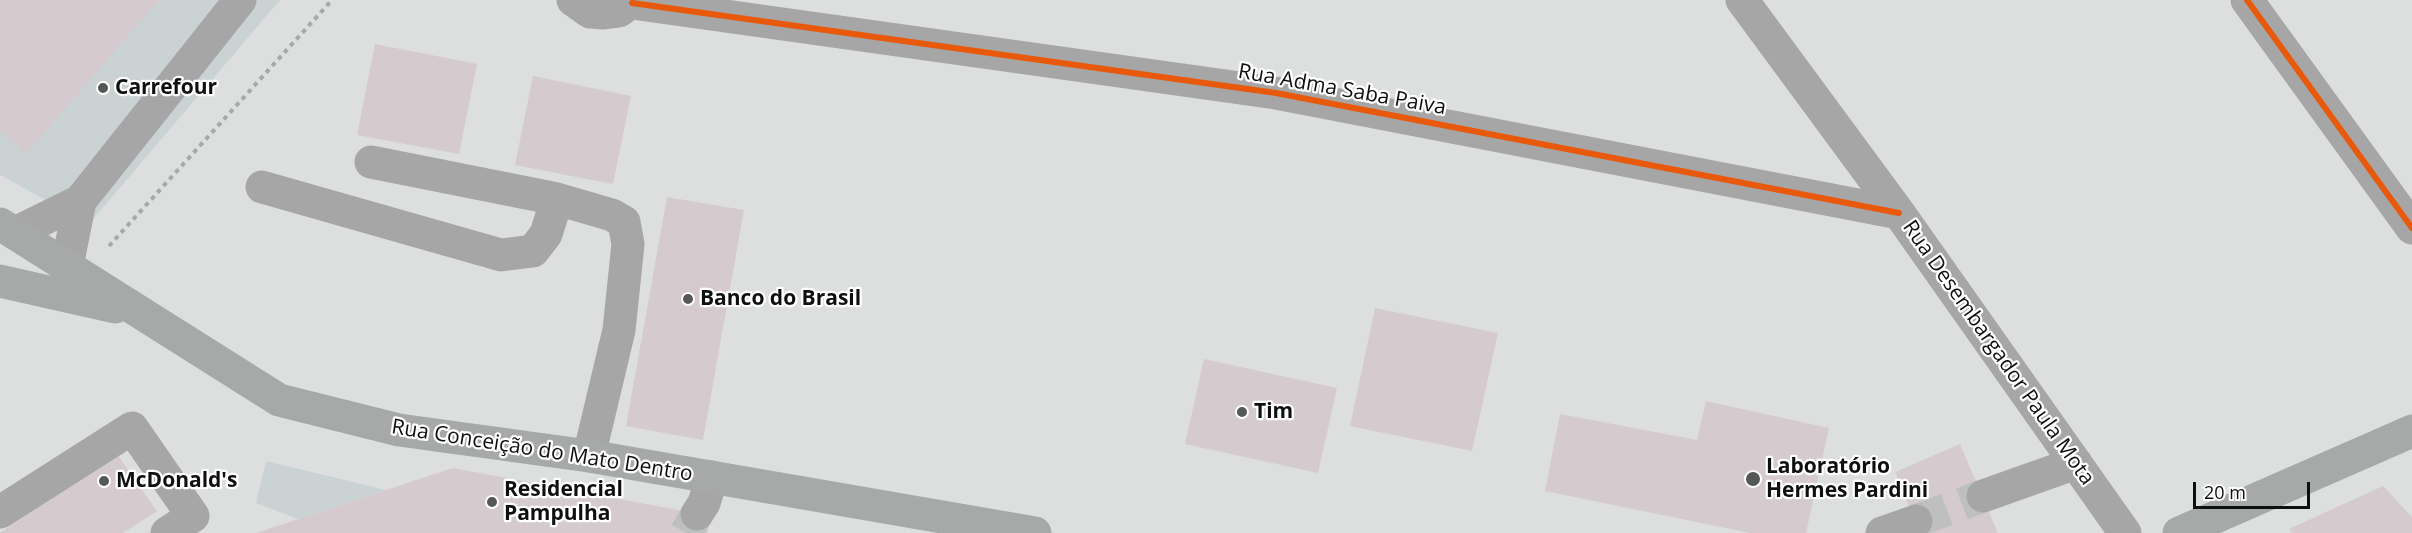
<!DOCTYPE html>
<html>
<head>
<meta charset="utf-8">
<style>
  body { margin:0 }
  #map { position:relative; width:2412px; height:533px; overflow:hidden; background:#dddfdf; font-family:"Open Sans",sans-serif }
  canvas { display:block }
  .scale { position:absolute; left:2193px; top:482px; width:117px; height:27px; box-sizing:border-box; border:3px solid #0e0f0f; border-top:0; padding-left:8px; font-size:18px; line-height:21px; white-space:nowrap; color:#0e0f0f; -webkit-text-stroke:4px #fff; paint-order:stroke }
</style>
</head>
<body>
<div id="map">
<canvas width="2412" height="533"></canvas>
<div class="scale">20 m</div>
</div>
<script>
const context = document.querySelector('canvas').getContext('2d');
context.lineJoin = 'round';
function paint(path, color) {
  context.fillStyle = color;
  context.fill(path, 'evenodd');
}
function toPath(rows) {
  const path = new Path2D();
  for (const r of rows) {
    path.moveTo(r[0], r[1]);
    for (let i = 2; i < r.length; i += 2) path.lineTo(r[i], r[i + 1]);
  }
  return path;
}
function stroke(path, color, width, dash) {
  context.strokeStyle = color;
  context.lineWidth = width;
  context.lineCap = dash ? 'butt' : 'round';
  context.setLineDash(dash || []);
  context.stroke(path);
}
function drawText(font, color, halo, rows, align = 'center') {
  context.font = font + ' "Open Sans",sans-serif';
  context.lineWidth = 4.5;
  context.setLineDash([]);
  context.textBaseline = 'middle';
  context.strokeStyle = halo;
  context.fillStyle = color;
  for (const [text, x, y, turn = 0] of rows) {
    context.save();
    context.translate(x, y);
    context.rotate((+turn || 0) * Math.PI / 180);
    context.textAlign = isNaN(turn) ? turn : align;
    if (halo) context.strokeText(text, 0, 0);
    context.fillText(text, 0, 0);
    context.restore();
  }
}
paint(toPath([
  [0,0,280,0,89,224,0,175],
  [266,461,386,490,298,519,256,503]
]), '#cad2d3');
paint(toPath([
  [0,0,159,0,26,154,0,131],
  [375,44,477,64,459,154,357,135],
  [533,76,631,96,613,184,515,165],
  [667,197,744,210,703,440,626,426],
  [1375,308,1498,333,1472,451,1350,426],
  [1204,359,1337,388,1318,473,1185,444],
  [1706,401,1829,428,1806,533,1750,533,1545,491,1560,414,1697,440],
  [1960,444,1998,533,1920,533,1895,472],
  [115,451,157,511,123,533,0,533],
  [453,468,705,515,708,533,256,533],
  [2383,486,2412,517,2412,533,2293,533,2289,529]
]), '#d5cace');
stroke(toPath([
  [1916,521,1983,496],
  [686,533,697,514]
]), '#bec0c0', 33, [33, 16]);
stroke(toPath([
  [109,246,332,0]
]), '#a7a8a8', 4, [4.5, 4.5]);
stroke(toPath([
  [573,0,590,12,604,13,619,11,634,0],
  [1742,0,1899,213,2125,533],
  [2247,0,2412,228],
  [632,3,1276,93,1899,213],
  [371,162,557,199,612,215,624,222,628,244,619,330,589,456],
  [262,187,501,255,533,251,546,234,557,199],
  [15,233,80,201,240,0],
  [67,266,80,201],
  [1983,496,2076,463],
  [0,512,132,428,193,516,167,533],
  [697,514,704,503,712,477],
  [1882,533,1916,521]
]), '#a6a6a6', 33);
stroke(toPath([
  [0,224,279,400,399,430,589,456,1035,533],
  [0,281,115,307],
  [2179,533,2412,431]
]), '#a7a8a8', 33);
stroke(toPath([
  [2247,0,2412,228],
  [632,3,1276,93,1899,213]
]), '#e8590c', 6);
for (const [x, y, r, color] of [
  [103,88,6,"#565858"],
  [688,299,6,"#565858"],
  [1242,412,6,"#565858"],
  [1753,479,8,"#565858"],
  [104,481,6,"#565858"],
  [492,502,6,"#565858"]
]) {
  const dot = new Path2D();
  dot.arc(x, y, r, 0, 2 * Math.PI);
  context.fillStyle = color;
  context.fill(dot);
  stroke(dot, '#fff', 2);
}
drawText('bold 21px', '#0e0f0f', '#fff', [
  ["Carrefour",115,88],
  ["Banco do Brasil",700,299],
  ["Tim",1254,412],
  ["Laboratório",1766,467],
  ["Hermes Pardini",1766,491],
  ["McDonald's",116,481],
  ["Residencial",504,490],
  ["Pampulha",504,514]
], 'left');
drawText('21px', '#0e0f0f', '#fff', [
  ["Rua Adma Saba Paiva",1342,90,10],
  ["Rua Desembargador Paula Mota",1998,353,55],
  ["Rua Conceição do Mato Dentro",542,451,9]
]);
</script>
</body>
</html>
